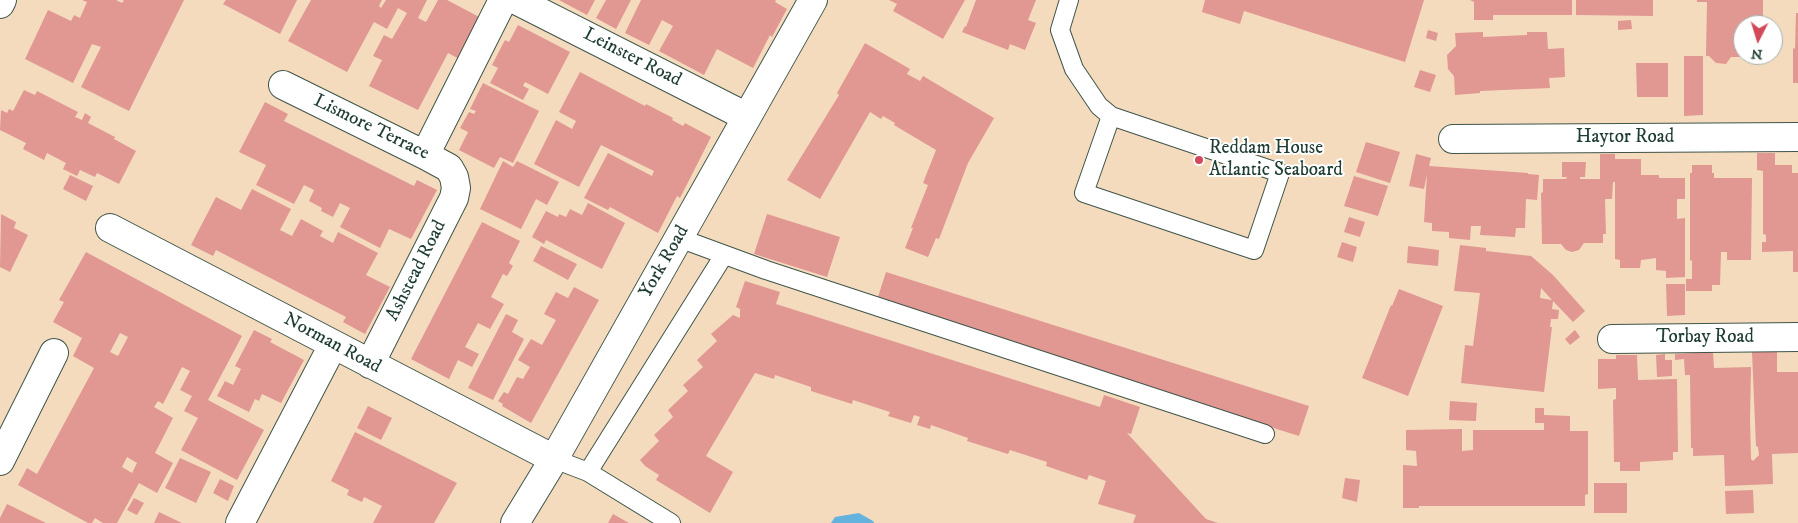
<!DOCTYPE html>
<html>
<head>
<meta charset="utf-8">
<style>
  body { margin:0 }
  #map { position:relative; width:1798px; height:523px; overflow:hidden; background:#f4dbbe; font-family:"IM FELL DW Pica",serif }
  canvas { display:block }
  .north { position:absolute; left:1733px; top:15px; width:50px; height:50px; box-sizing:border-box; background:#fff; border:1px solid #a5b1ae; border-radius:50%; rotate:185deg; font-size:14px; font-weight:700; line-height:20px; text-align:center; color:#1f3d34 }
  .north::after { content:''; display:block; margin:auto; width:18px; height:22px; background:#d1495b; clip-path:polygon(50% 0,100% 100%,50% 72%,0 100%) }
</style>
</head>
<body>
<div id="map">
<canvas width="1798" height="523"></canvas>
<div class="north">N</div>
</div>
<script>
const context = document.querySelector('canvas').getContext('2d');
context.lineJoin = 'round';
function paint(path, color) {
  context.fillStyle = color;
  context.fill(path, 'evenodd');
}
function toPath(rows) {
  const path = new Path2D();
  for (const r of rows) {
    path.moveTo(r[0], r[1]);
    for (let i = 2; i < r.length; i += 2) path.lineTo(r[i], r[i + 1]);
  }
  return path;
}
function stroke(path, color, width, dash) {
  context.strokeStyle = color;
  context.lineWidth = width;
  context.lineCap = dash ? 'butt' : 'round';
  context.setLineDash(dash || []);
  context.stroke(path);
}
function drawText(font, color, halo, rows, align = 'center') {
  context.font = font + ' "IM FELL DW Pica",serif';
  context.lineWidth = 4;
  context.setLineDash([]);
  context.textBaseline = 'middle';
  context.strokeStyle = halo;
  context.fillStyle = color;
  for (const [text, x, y, turn = 0] of rows) {
    context.save();
    context.translate(x, y);
    context.rotate((+turn || 0) * Math.PI / 180);
    context.textAlign = isNaN(turn) ? turn : align;
    if (halo) context.strokeText(text, 0, 0);
    context.fillText(text, 0, 0);
    context.restore();
  }
}
paint(toPath([
  [859,513,873,521,874,523,831,523,835,517]
]), '#64b2de');
paint(toPath([
  [82,0,116,0,122,3,124,0,184,0,129,111,81,87,101,47,92,44,73,83,25,59,48,10,71,21,74,15,80,18,87,2],
  [226,0,297,0,280,34,223,4],
  [311,0,382,0,379,6,381,8,386,0,427,0,418,18,426,22,438,0,447,0,483,19,461,60,448,53,418,110,369,86,382,60,373,56,384,35,392,39,407,13,398,8,387,29,374,22,347,72,288,41],
  [559,0,595,0,587,15],
  [606,0,631,0,616,29,596,18],
  [641,0,776,0,775,2,787,9,772,37,770,35,753,68,717,49,704,75,659,51,673,26,662,20,649,45,625,33],
  [889,0,965,0,943,39,893,11,897,4],
  [976,0,1036,0,1028,20,1036,23,1025,50,1010,44,1008,50,962,32,965,26,966,27],
  [1205,0,1424,0,1405,62,1244,11,1240,24,1202,12],
  [1470,0,1572,0,1572,15,1493,15,1493,20,1474,20,1474,2],
  [1576,0,1653,0,1653,16,1576,15],
  [1697,0,1763,0,1763,25,1743,25,1743,55,1763,55,1763,57,1731,57,1726,64,1716,63,1709,56,1706,56,1707,2,1697,2],
  [1796,13,1798,13,1798,83,1793,83,1793,48,1795,49],
  [1631,20,1632,29,1618,30,1618,21],
  [518,25,570,52,548,94,525,82,523,86,529,89,523,100,490,83,498,68,492,65,505,40,509,42],
  [1428,30,1438,33,1436,41,1426,38],
  [1483,32,1483,37,1527,35,1527,32,1547,32,1548,49,1564,48,1565,77,1549,78,1550,88,1480,91,1480,93,1455,95,1454,76,1448,69,1447,55,1456,46,1455,33],
  [865,43,910,69,907,74,920,81,923,76,994,118,968,163,939,239,936,238,928,257,905,248,913,228,911,228,928,185,923,183,936,150,894,125,895,123,883,116,881,119,870,112,820,199,787,180,839,95,837,93],
  [1684,56,1703,56,1703,115,1684,116],
  [1636,63,1668,63,1668,97,1637,97],
  [1420,70,1436,75,1430,92,1414,87],
  [580,72,645,106,646,104,673,118,672,120,683,126,685,123,711,137,680,198,677,196,658,233,610,207,608,210,584,198,608,153,652,176,654,171,601,145,579,187,534,164,556,120,572,129,576,121,559,112],
  [483,83,539,111,513,163,500,157,494,168,459,150,468,132,460,128,469,112,474,114,476,111,470,109],
  [24,90,35,95,37,91,78,112,75,117,82,120,85,113,91,117,88,123,115,137,114,139,136,151,119,184,97,173,95,177,80,170,77,176,63,169,66,163,47,153,44,160,23,149,26,143,0,130,1,110,7,113,9,109,13,111],
  [265,102,288,114,284,121,414,186,417,180,437,190,411,239,389,229,380,248,340,227,350,208,340,203,333,217,321,211,322,208,309,201,314,190,304,185,294,204,256,185,266,165,239,152],
  [1366,142,1400,152,1390,183,1356,172],
  [1757,153,1775,153,1775,165,1792,165,1792,173,1798,173,1798,272,1793,272,1793,251,1762,252,1762,242,1766,242,1766,235,1763,234,1763,171,1757,170],
  [1416,154,1431,158,1429,166,1528,173,1528,174,1539,175,1537,200,1526,199,1525,228,1516,228,1515,237,1480,235,1481,226,1471,226,1470,240,1449,238,1449,232,1432,231,1432,223,1424,222,1427,174,1424,189,1409,186],
  [1600,154,1615,154,1615,159,1641,159,1641,175,1659,175,1659,178,1685,178,1685,199,1677,199,1677,219,1685,218,1685,277,1666,278,1666,271,1656,270,1656,258,1641,260,1640,268,1620,268,1620,260,1615,259,1615,182,1613,182,1612,199,1605,199,1606,234,1603,234,1603,243,1584,243,1579,250,1572,252,1566,250,1561,244,1542,244,1541,193,1543,192,1543,179,1566,179,1567,177,1562,177,1562,162,1586,162,1585,177,1580,177,1580,179,1600,179],
  [503,161,513,167,517,161,559,182,547,205,536,199,521,229,480,209],
  [1692,165,1712,165,1712,173,1714,173,1714,178,1752,178,1751,260,1727,260,1727,252,1721,252,1720,285,1712,285,1712,291,1686,291,1686,279,1692,279,1692,260,1690,261,1690,173,1692,173],
  [70,175,93,186,86,201,63,189],
  [1354,176,1388,186,1378,216,1344,206],
  [252,189,291,209,280,230,292,236,301,219,323,231,320,236,333,243,338,232,378,253,366,275,390,287,365,334,343,322,346,317,216,250,213,256,191,245,216,197,241,210],
  [588,203,625,223,602,269,546,240,544,244,532,237,546,211,558,217,559,214,566,217,570,209,582,215],
  [1,214,16,222,14,228,28,235,10,272,0,267],
  [767,214,840,237,827,277,754,254],
  [1349,217,1365,222,1360,237,1344,232],
  [482,222,520,241,509,263,513,266,507,276,503,274,491,297,504,304,490,329,478,323,465,347,479,354,472,367,458,360,449,379,411,359],
  [1342,242,1357,247,1353,262,1337,257],
  [1460,245,1486,248,1486,251,1531,256,1553,275,1585,311,1573,322,1553,301,1552,309,1559,310,1558,319,1551,319,1550,327,1552,327,1544,392,1461,383,1465,345,1473,346,1480,293,1454,291],
  [1541,288,1552,300,1540,298],
  [541,246,577,264,568,280,533,261],
  [1408,246,1439,250,1438,266,1407,263],
  [86,252,242,336,208,400,264,430,237,480,181,450,198,418,184,411,192,396,180,390,190,371,182,367,163,404,158,401,154,407,173,418,155,453,173,463,157,493,139,483,117,523,103,523,95,518,92,523,88,523,18,485,27,468,37,474,94,368,73,356,82,338,53,322,64,302,59,300],
  [120,333,128,337,118,356,110,352],
  [127,457,137,463,132,473,122,467],
  [886,272,1309,406,1299,436,876,303],
  [745,281,780,292,776,304,1100,407,1104,395,1140,407,1131,434,1127,433,1206,519,1218,523,1133,523,1136,515,1098,504,1106,481,1089,475,1087,480,1046,466,1047,462,1010,450,1008,454,967,441,968,438,931,425,930,429,917,425,920,417,914,415,911,423,888,416,890,412,853,400,852,404,811,391,811,387,775,375,774,379,755,373,706,456,733,472,710,513,656,480,659,475,645,466,640,460,659,441,654,435,673,417,668,410,688,391,683,385,703,367,697,360,717,341,711,334,733,315,740,318,740,309,736,307],
  [1666,284,1685,284,1685,315,1667,316],
  [574,287,599,300,531,423,502,406,503,404,498,401,504,392,508,394,517,377,523,379,530,367,518,360,531,339,542,345,556,320,544,314,556,292,568,298],
  [1399,289,1443,306,1408,396,1362,378,1391,305,1392,306],
  [506,314,518,320,512,332,524,339,493,400,468,388],
  [254,330,272,339,270,342,304,360,281,403,262,394,259,401,255,399,249,412,217,396,225,381,233,385,241,369,235,366],
  [1575,330,1580,337,1570,345,1565,339],
  [1777,351,1777,372,1798,372,1798,453,1772,454,1773,484,1725,486,1724,455,1693,456,1693,448,1691,448,1690,375,1685,375,1684,359,1675,360,1675,354,1713,352,1714,368,1751,367,1750,420,1751,459,1753,461,1759,455,1758,447,1756,446,1752,352],
  [1665,354,1665,360,1672,360,1672,376,1657,377,1656,355],
  [1616,355,1637,355,1638,380,1677,379,1678,452,1673,452,1673,460,1640,462,1640,471,1620,471,1620,462,1614,462,1613,400,1616,399,1616,388,1598,389,1598,359,1616,359],
  [1450,401,1477,403,1476,421,1449,420],
  [368,406,392,418,381,440,357,428],
  [1535,408,1544,408,1544,415,1570,416,1570,431,1588,431,1588,494,1585,495,1585,506,1419,506,1419,508,1403,508,1403,465,1417,466,1416,451,1406,450,1406,430,1462,429,1462,451,1473,450,1473,430,1544,430,1544,423,1535,423],
  [355,432,457,483,434,523,373,523,382,506,364,497,362,502,347,495,349,490,331,481],
  [180,458,211,472,196,503,165,488],
  [1345,478,1360,480,1357,502,1342,498],
  [220,479,234,486,228,501,213,493],
  [1594,483,1627,483,1627,513,1594,513],
  [1753,490,1754,513,1726,514,1725,491],
  [134,498,144,503,137,515,127,510],
  [7,504,46,523,0,523,0,518],
  [159,512,182,523,154,523],
  [613,514,629,523,608,523]
]), '#e19792');
const service = toPath([
  [1069,0,1060,30,1074,69,1099,106,1111,116,1280,173,1254,250,1084,193,1111,116],
  [679,238,766,270,1265,434],
  [554,459,588,472,724,255],
  [588,472,671,523]
]);
const minor = toPath([
  [516,0,747,117],
  [0,4,2,0],
  [283,85,425,155,449,168,454,177,456,188,454,198,370,364],
  [1453,139,1798,137],
  [425,155,503,0],
  [110,228,554,459],
  [1612,339,1798,337],
  [0,461,54,353],
  [240,523,333,345],
  [515,523,554,459,813,0]
]);
stroke(service, '#3f5549', 20);
stroke(minor, '#3f5549', 30);
stroke(service, '#fff', 18);
stroke(minor, '#fff', 28);
for (const [x, y, r, color] of [
  [1199,160,5,"#d1495b"]
]) {
  const dot = new Path2D();
  dot.arc(x, y, r, 0, 2 * Math.PI);
  context.fillStyle = color;
  context.fill(dot);
  stroke(dot, '#fff', 2);
}
drawText('19px', '#1f3d34', '#fff', [
  ["Leinster Road",632,58,27],
  ["Lismore Terrace",371,128,26],
  ["Haytor Road",1625,138],
  ["York Road",665,262,-60],
  ["Ashstead Road",417,271,-63],
  ["Torbay Road",1705,338],
  ["Norman Road",332,344,28]
]);
drawText('19px', '#1f3d34', '#fff', [
  ["Reddam House",1209,149],
  ["Atlantic Seaboard",1209,171]
], 'left');
</script>
</body>
</html>
